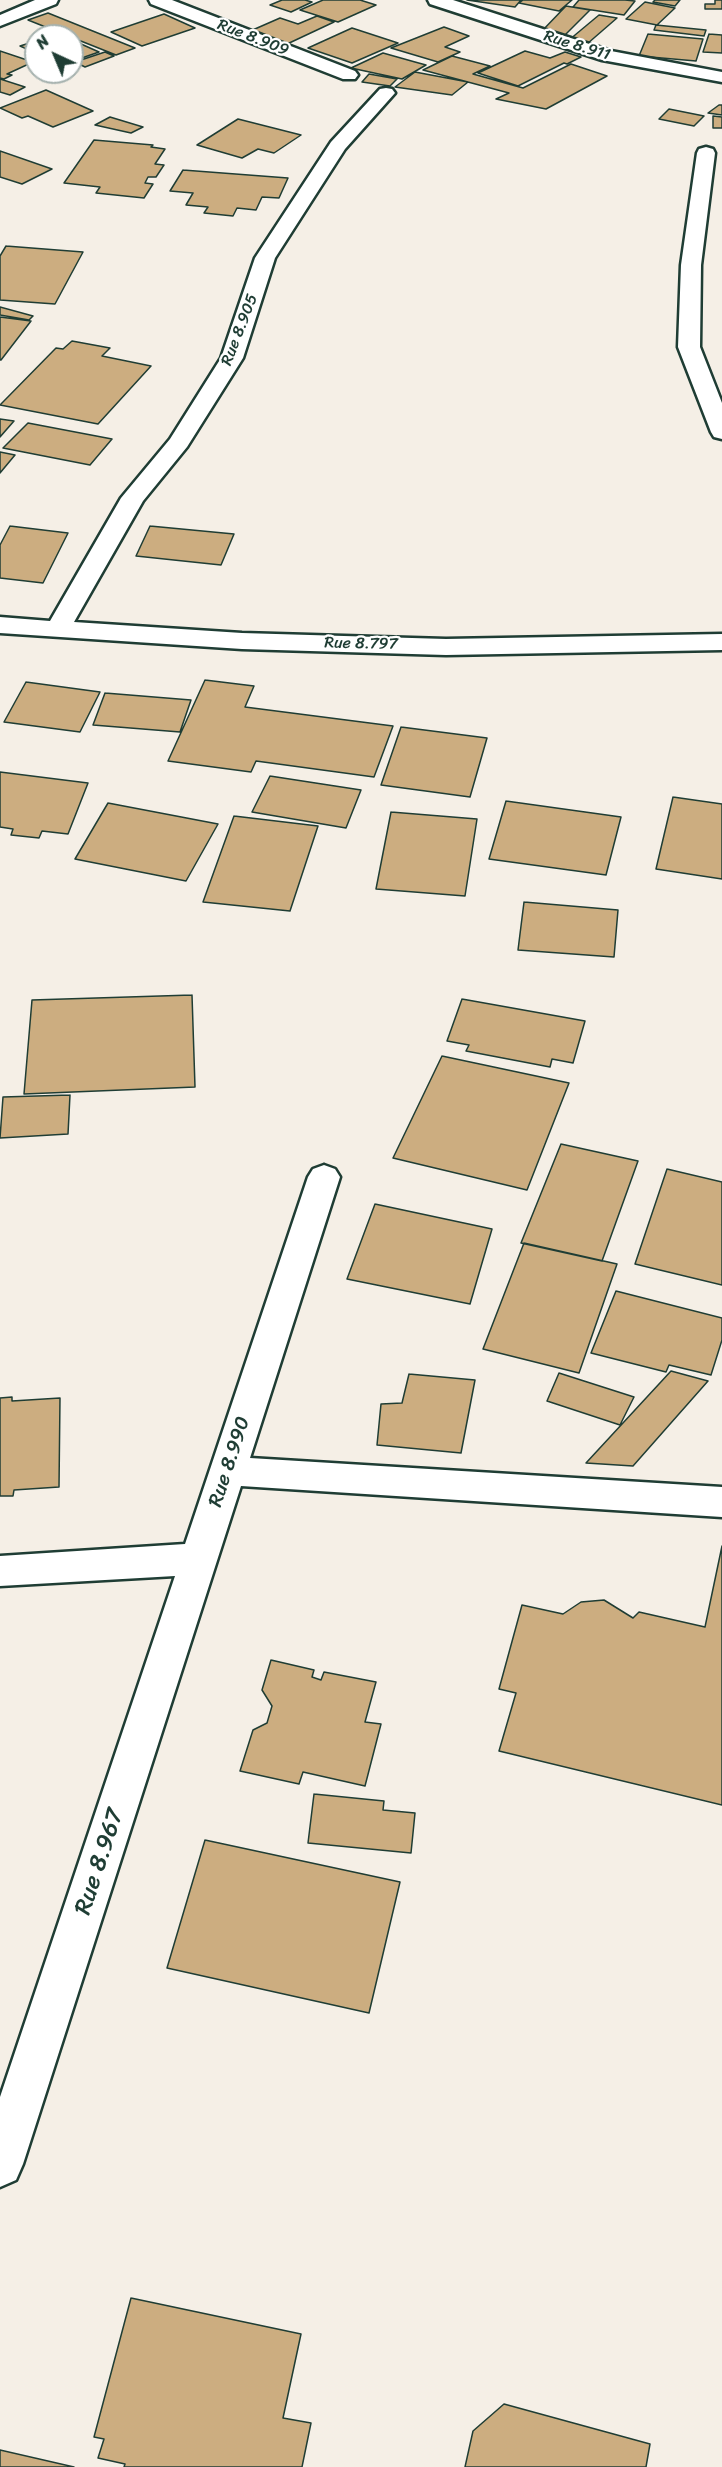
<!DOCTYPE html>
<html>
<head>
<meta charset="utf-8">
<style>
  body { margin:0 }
  #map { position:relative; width:722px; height:2467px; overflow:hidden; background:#f5efe6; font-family:Sriracha,sans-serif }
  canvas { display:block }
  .north { position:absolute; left:24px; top:24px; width:60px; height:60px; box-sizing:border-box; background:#fff; border:2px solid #a5b1ae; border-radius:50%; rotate:316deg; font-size:16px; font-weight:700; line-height:24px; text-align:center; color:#1f3d34 }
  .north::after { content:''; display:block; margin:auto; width:21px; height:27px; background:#1f3d34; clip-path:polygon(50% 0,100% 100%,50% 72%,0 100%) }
</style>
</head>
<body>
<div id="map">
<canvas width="722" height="2467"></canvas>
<div class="north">N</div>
</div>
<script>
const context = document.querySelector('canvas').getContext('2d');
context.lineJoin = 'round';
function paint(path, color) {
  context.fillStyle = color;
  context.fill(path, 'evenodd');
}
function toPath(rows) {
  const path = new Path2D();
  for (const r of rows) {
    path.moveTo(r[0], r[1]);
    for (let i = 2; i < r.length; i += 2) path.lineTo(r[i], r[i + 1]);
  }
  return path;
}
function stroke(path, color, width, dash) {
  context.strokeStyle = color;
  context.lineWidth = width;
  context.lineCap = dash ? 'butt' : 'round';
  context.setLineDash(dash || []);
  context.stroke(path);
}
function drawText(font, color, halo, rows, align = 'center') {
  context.font = font + ' Sriracha,sans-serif';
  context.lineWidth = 4.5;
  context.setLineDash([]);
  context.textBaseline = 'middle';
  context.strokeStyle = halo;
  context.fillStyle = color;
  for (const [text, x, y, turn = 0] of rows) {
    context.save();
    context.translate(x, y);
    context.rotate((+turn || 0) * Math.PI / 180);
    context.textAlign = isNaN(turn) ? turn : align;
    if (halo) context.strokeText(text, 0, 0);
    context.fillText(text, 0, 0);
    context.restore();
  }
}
const building = toPath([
  [282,0,305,0,312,2,291,12,270,5,282,0],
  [323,0,360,0,376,5,338,22,300,10,323,0],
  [467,0,521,0,515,7,467,0],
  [523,0,572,0,559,11,519,3,523,0],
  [579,0,625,0,635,1,624,15,573,7,579,0],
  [655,0,680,0,675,6,653,2,655,0],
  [715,0,722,0,722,9,705,9,705,4,715,4,715,0],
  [645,2,675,8,657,25,626,19,645,2],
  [566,6,590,10,561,39,540,33,566,6],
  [48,13,135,48,116,55,28,20,48,13],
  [164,14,195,28,142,46,111,32,164,14],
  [599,15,617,18,587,44,569,40,599,15],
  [317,16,334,22,285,45,248,32,280,18,298,24,317,16],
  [656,25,706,30,704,36,654,30,656,25],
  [444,27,469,36,445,47,460,52,438,62,391,48,444,27],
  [352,28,398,43,352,63,308,48,352,28],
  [648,34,703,39,696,61,639,56,648,34],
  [709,34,722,35,722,53,703,52,709,34],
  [72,40,99,52,73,61,77,63,72,65,72,40],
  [36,41,36,53,20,46,36,41],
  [0,51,33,62,7,74,12,75,4,79,0,78,0,51],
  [525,51,550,58,565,52,581,57,567,64,564,63,518,86,478,73,525,51],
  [105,52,114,56,85,67,75,62,105,52],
  [383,53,415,62,426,65,402,79,351,68,383,53],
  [452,56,490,66,473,74,523,88,571,64,607,76,546,109,496,99,509,93,423,70,452,56],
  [415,72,468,82,452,95,395,87,415,72],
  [369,74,397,79,390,86,362,82,369,74],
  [0,79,25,87,10,95,0,92,0,79],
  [46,90,93,111,53,127,28,116,22,118,0,108,46,90],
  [719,105,722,105,722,115,708,113,719,105],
  [669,109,704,116,694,126,659,119,669,109],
  [713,116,722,117,722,128,713,128,713,116],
  [110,117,143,127,131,133,95,125,110,117],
  [238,119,301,135,274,153,258,149,242,158,197,145,238,119],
  [94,140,153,145,151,147,165,149,155,164,164,165,156,177,148,177,145,183,153,184,144,198,96,193,100,187,64,183,94,140],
  [0,151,52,169,22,184,0,177,0,151],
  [183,170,288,178,279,198,262,197,256,210,237,208,233,216,204,213,208,207,186,205,193,193,170,191,183,170],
  [6,246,83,252,55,304,0,300,0,256,6,246],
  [0,307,33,316,29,320,0,315,0,307],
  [0,317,31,321,1,360,0,360,0,317],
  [72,341,110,348,102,356,151,366,98,424,0,405,56,348,63,349,72,341],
  [0,419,14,421,0,437,0,419],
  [28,423,112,439,90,465,3,448,28,423],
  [0,452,15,455,0,473,0,452],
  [10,526,68,533,43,583,0,578,0,545,10,526],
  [150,526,234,534,221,565,136,556,150,526],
  [205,680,254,686,245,707,393,726,374,777,256,761,251,772,168,761,205,680],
  [26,682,100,692,80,732,4,722,26,682],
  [105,693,191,700,180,732,93,725,105,693],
  [401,727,487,738,470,797,381,785,401,727],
  [0,772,88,783,68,834,42,831,39,838,11,835,13,829,0,827,0,772],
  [270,776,361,790,346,828,252,812,270,776],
  [673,797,722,804,722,879,656,869,673,797],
  [506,801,621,817,606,875,489,859,506,801],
  [108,803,218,824,186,881,75,859,108,803],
  [391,812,477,819,465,896,376,889,391,812],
  [234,816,318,826,290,911,203,902,234,816],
  [524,902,618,910,614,957,518,950,524,902],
  [192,995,195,1087,24,1094,32,1000,192,995],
  [462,999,585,1021,573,1063,552,1059,550,1067,466,1051,469,1045,447,1041,462,999],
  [442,1056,569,1083,527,1190,393,1158,442,1056],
  [70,1095,68,1134,0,1138,3,1097,70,1095],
  [561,1144,638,1161,602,1261,521,1243,561,1144],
  [667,1169,722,1182,722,1285,635,1264,667,1169],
  [375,1204,492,1229,470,1304,347,1279,375,1204],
  [524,1243,617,1264,579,1373,483,1349,524,1243],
  [616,1291,722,1318,722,1340,711,1375,669,1365,666,1372,591,1353,616,1291],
  [671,1371,708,1381,633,1466,586,1463,671,1371],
  [559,1373,634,1397,620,1425,547,1401,559,1373],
  [409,1374,475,1380,461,1453,377,1445,381,1404,402,1403,409,1374],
  [12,1397,12,1401,60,1398,59,1487,14,1490,13,1496,0,1496,0,1398,12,1397],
  [722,1546,722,1805,499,1751,516,1693,499,1689,522,1605,563,1614,581,1602,604,1600,633,1618,639,1612,705,1627,722,1546],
  [271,1660,314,1670,312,1677,321,1680,324,1672,376,1682,365,1722,381,1724,365,1786,303,1772,299,1784,240,1771,253,1730,267,1723,272,1706,262,1690,271,1660],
  [314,1794,384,1801,383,1810,415,1813,411,1853,308,1843,314,1794],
  [205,1840,400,1882,369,2013,167,1968,205,1840],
  [131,2298,301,2334,283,2418,311,2423,302,2467,124,2467,125,2464,98,2458,104,2439,94,2437,131,2298],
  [504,2404,650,2444,646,2467,465,2467,473,2431,504,2404],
  [0,2450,74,2467,0,2467,0,2450]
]);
paint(building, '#ccad80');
stroke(building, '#1f3d34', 1.5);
const street = toPath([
  [35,0,58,0,56,4,0,26,0,15,35,0],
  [149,0,172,0,355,71,358,75,355,79,343,79,151,4,149,0],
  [428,0,453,0,611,51,722,72,722,82,602,60,430,4,428,0],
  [386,88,392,89,395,93,345,149,275,258,243,358,187,447,143,501,74,622,242,633,446,639,722,634,722,650,446,655,242,649,0,633,0,617,50,621,121,498,170,439,221,358,255,258,331,142,380,89,386,88],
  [706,147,713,149,715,153,701,265,700,347,722,403,722,439,714,437,711,432,678,347,681,265,697,153,699,149,706,147],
  [324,1165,335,1169,340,1177,250,1458,722,1487,722,1517,241,1486,23,2164,16,2180,0,2187,0,2097,175,1576,0,1586,0,1556,185,1544,308,1177,313,1169,324,1165]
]);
stroke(street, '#1f3d34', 5);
paint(street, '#fff');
drawText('16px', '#1f3d34', '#fff', [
  ["Rue 8.909",253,38,21],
  ["Rue 8.911",577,46,17],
  ["Rue 8.905",240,330,-69],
  ["Rue 8.797",361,644,1]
]);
drawText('20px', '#1f3d34', '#fff', [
  ["Rue 8.990",230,1462,-72]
]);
drawText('24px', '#1f3d34', '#fff', [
  ["Rue 8.967",100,1862,-72]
]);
</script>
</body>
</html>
